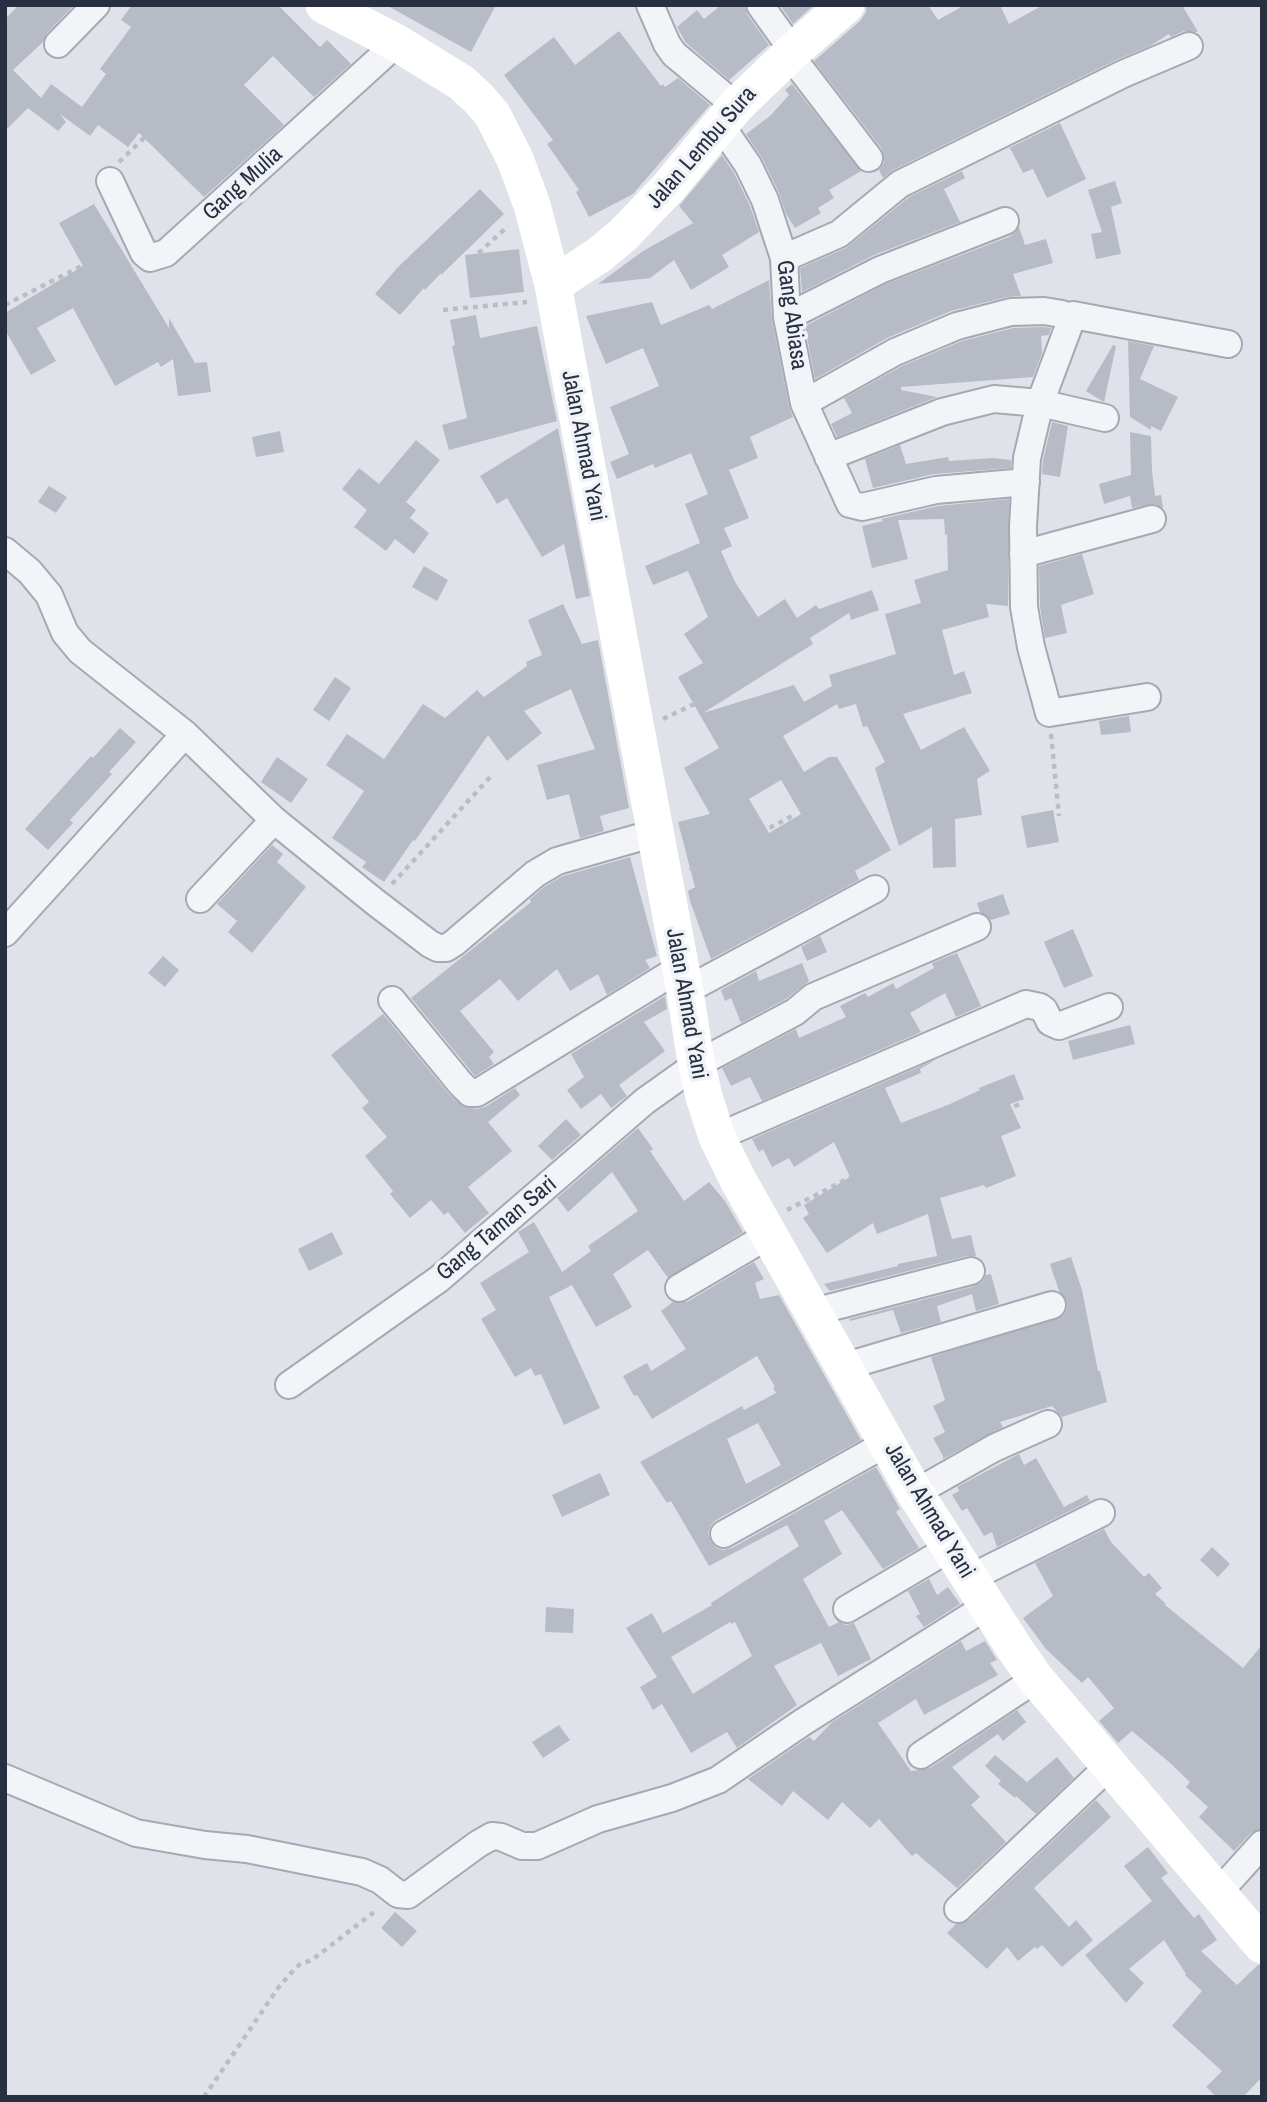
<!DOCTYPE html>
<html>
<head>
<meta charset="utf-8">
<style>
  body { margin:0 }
  #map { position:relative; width:1267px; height:2102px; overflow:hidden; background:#e0e2e9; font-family:"Archivo Narrow",sans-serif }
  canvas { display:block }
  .frame { position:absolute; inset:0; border:7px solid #282f41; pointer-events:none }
</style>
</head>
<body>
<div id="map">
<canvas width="1267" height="2102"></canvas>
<div class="frame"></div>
</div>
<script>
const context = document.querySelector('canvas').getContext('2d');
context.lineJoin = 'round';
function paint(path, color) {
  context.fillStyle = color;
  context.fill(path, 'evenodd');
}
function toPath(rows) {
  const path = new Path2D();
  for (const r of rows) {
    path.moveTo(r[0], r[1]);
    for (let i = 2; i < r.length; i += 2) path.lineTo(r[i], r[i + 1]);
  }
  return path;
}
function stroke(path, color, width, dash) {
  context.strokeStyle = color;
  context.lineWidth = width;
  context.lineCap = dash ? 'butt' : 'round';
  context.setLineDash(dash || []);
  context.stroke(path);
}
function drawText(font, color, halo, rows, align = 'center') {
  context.font = font + ' "Archivo Narrow",sans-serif';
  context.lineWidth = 7;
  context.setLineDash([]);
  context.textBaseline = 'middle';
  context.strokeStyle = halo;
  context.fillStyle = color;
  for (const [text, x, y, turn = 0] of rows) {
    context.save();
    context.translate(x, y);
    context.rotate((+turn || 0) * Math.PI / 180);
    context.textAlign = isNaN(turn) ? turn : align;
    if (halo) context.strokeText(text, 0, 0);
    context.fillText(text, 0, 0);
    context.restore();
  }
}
paint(toPath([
  [19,5,74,5,47,33,43,42,13,70,41,98,51,84,82,107,106,74,100,69,131,27,121,20,132,5,278,5,320,47,327,40,351,64,314,97,273,56,244,85,284,125,204,197,139,133,128,147,98,125,90,136,60,114,66,122,58,131,28,108,5,131,5,19],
  [386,5,496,5,471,52],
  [721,5,744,5,747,14,769,45,729,80,686,43,677,27,697,10,704,19],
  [780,5,814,5,793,24],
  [866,5,928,5,938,20,965,5,1000,5,1009,24,1043,5,1182,5,1198,32,1184,31,1171,37,1169,34,1150,46,1116,60,893,170,883,178,879,170,884,163,882,149,814,61,860,21,866,12],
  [619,31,661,86,663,84,665,87,678,78,710,105,633,194,589,217,576,192,579,190,547,144,553,140,504,75,554,37,575,65],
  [792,84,861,171,829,190,834,198,818,208,821,213,795,228,786,214,779,193,762,158,746,134,770,116,789,95,785,90],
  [1060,123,1086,179,1047,198,1033,169,1023,173,1010,148,1005,150],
  [722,155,734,173,750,206,759,232,722,255,729,267,691,290,674,260,650,278,598,284,643,251,693,223,679,206],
  [962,171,965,178,944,189,960,222,874,255,802,292,800,268,846,248,909,197],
  [1115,181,1122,203,1111,207,1121,254,1096,259,1091,234,1102,232,1088,190],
  [480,189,504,214,441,275,441,273,425,290,424,288,400,315,375,294,397,268],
  [94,204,169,328,169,318,195,363,207,362,211,392,178,396,173,359,161,367,158,362,115,386,73,308,37,328,56,361,31,375,5,330,5,313,83,266,59,223],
  [1019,227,1025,245,1046,239,1053,263,1013,274,1021,296,1007,297,951,311,887,338,815,379,805,326,886,284,1011,236],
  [519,249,524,292,470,298,465,255],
  [769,280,772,320,789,406,793,417,750,437,758,458,729,470,749,518,724,528,732,546,721,551,735,582,758,617,785,599,797,618,816,605,819,609,872,590,879,610,851,620,849,613,810,638,813,644,703,713,794,685,804,702,832,686,829,675,896,654,885,614,921,603,914,580,948,570,947,534,945,535,944,519,898,520,908,559,872,568,862,526,883,521,881,519,938,506,1009,499,1008,606,986,604,989,617,942,630,954,675,964,671,972,693,903,714,921,750,964,727,990,771,977,779,982,815,955,819,956,867,933,868,932,827,899,846,875,768,885,762,867,726,863,727,856,704,839,709,837,704,783,736,804,772,829,757,837,757,891,850,855,871,859,880,711,959,690,901,688,891,695,887,678,822,710,814,684,768,719,748,678,677,703,663,684,634,708,617,688,571,653,585,645,566,700,543,685,504,708,494,691,453,655,468,653,464,617,479,610,462,629,454,610,407,659,386,643,348,606,364,586,316,652,302,661,325,709,305,712,309],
  [781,780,801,814,769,833,749,799],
  [476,315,480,338,537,326,557,421,449,450,442,425,467,418,452,346,455,345,450,320],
  [1043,327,1051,328,1049,335,1041,336,1042,353,1033,377,901,387,901,390,937,397,837,437,831,424,852,413,844,398,902,366,962,341,1013,328],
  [1128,341,1154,346,1140,379,1178,397,1161,431,1151,426,1151,430,1130,417],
  [1113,345,1116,346,1104,402,1086,391],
  [1052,422,1068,426,1060,477,1042,474,1043,460],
  [558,428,590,596,576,599,564,544,542,557,507,498,497,504,480,476],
  [280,431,284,452,256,457,252,437],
  [1130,432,1151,436,1152,471,1155,496,1161,495,1163,508,1155,504,1132,508,1130,496,1104,504,1099,484,1131,475],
  [416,440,440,460,406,502,416,510,410,518,429,533,414,554,395,539,386,551,354,527,367,510,342,489,359,468,379,484],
  [900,445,906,464,948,457,949,461,993,458,1011,460,1011,468,934,474,873,488,865,459],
  [49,486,67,497,56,513,38,502],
  [1082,554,1094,594,1061,605,1067,633,1045,638,1040,606,1039,566],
  [424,566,448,580,437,601,412,587],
  [563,604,582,644,598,640,629,808,600,816,604,831,580,838,569,794,547,800,537,765,595,749,571,689,524,711,542,733,507,761,488,735,415,841,413,840,384,882,362,867,366,862,332,838,364,791,326,765,347,734,384,759,423,704,445,718,477,690,484,697,527,666,526,662,542,655,528,620],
  [335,677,351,688,329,721,313,710],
  [1129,716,1131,732,1101,735,1099,721],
  [120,728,136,742,109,772,112,774,70,820,73,823,48,850,25,829,91,756,93,758],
  [277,757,308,779,291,803,261,782],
  [1053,810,1059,842,1027,848,1021,816],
  [272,845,283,854,277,862,306,887,252,953,228,932,237,921,217,904],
  [630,857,657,956,645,960,650,968,607,995,598,974,570,991,557,969,518,1001,500,979,460,1011,494,1052,489,1057,494,1064,475,1076,411,998,531,902,530,899,544,887,563,876],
  [1003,894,1010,914,991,920,980,912,977,903],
  [1073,929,1093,976,1064,988,1044,942],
  [820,936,827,952,807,961,801,947],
  [957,953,981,1006,956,1017,945,993,910,1013,921,1032,762,1101,750,1077,731,1086,722,1068,796,1029,799,1038,846,1017,840,1006,865,993,868,997,893,983,896,989,934,968,932,963],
  [163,956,179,970,165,987,148,973],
  [802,963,809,981,786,999,741,1023,731,998,725,1001,721,990,756,971,759,981],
  [665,996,667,1009,644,1022,665,1051,619,1085,627,1096,611,1108,601,1094,581,1109,567,1090,584,1077,571,1054],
  [383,1014,448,1093,464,1107,477,1109,485,1107,515,1088,520,1095,488,1122,512,1151,468,1187,489,1213,465,1233,448,1212,444,1215,431,1200,410,1218,390,1194,393,1191,365,1156,387,1137,362,1108,369,1102,331,1055],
  [1130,1025,1135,1044,1073,1060,1068,1041],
  [937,1059,920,1069,921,1073,885,1088,901,1123,950,1104,980,1090,979,1088,1014,1074,1024,1099,1010,1104,1021,1128,1001,1136,1016,1176,986,1188,984,1185,940,1198,952,1239,971,1235,976,1256,967,1256,830,1291,824,1284,898,1266,898,1264,937,1256,928,1214,877,1234,873,1223,827,1253,803,1218,809,1214,804,1205,850,1177,834,1142,794,1167,789,1158,772,1167,763,1149,759,1152,752,1139],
  [566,1119,581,1135,552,1160,538,1146],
  [638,1128,653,1149,650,1151,684,1201,709,1182,725,1201,743,1232,668,1278,648,1250,613,1274,632,1307,596,1327,572,1285,549,1297,600,1408,564,1425,541,1374,535,1376,531,1368,515,1377,481,1319,496,1310,480,1283,529,1252,518,1232,534,1222,562,1272,591,1251,588,1246,638,1211,612,1172,568,1212,557,1198],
  [332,1232,343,1254,309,1271,298,1249],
  [1071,1257,1082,1290,1098,1371,1100,1371,1107,1402,1062,1417,1052,1406,1000,1422,1003,1427,943,1459,943,1456,933,1438,945,1432,933,1406,945,1400,931,1357,1063,1316,1067,1309,1067,1301,1059,1291,1050,1264],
  [754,1262,764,1279,755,1283,760,1299,779,1295,861,1440,716,1520,711,1525,708,1533,711,1542,717,1548,723,1550,732,1548,876,1467,900,1509,896,1512,919,1548,883,1569,842,1510,824,1521,842,1554,803,1579,829,1627,839,1622,846,1625,854,1623,871,1659,838,1676,821,1643,774,1666,797,1705,737,1748,727,1732,691,1753,662,1704,653,1710,640,1687,657,1677,626,1628,652,1613,663,1633,712,1605,711,1603,799,1546,787,1525,709,1566,671,1501,667,1503,640,1462,742,1406,744,1410,776,1393,773,1388,775,1387,757,1356,652,1419,637,1395,634,1396,623,1376,647,1363,651,1371,686,1349,661,1311,673,1302,687,1302],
  [758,1423,781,1465,746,1484,727,1439],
  [730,1622,731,1624,735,1622,752,1656,693,1694,671,1657],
  [991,1274,999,1304,976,1311,972,1294,937,1306,941,1322,901,1333,893,1310,850,1321,849,1319,975,1286,982,1282,986,1275],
  [1019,1454,1024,1465,1036,1458,1064,1507,1087,1495,1090,1501,997,1547,992,1532,984,1536,967,1508,962,1511,952,1495,959,1491,957,1487],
  [600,1473,610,1495,562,1517,552,1495],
  [1104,1529,1111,1542,1144,1577,1149,1573,1162,1588,1155,1594,1166,1604,1165,1605,1243,1668,1262,1645,1262,1829,1251,1833,1234,1851,1199,1817,1208,1807,1186,1787,1190,1782,1169,1762,1132,1731,1118,1743,1099,1721,1114,1708,1088,1677,1082,1683,1046,1649,1023,1618,1053,1596,1035,1563],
  [1212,1547,1230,1564,1218,1577,1200,1560],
  [929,1579,937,1595,948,1587,960,1604,924,1627,916,1616,920,1614,908,1591],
  [546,1607,574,1609,573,1633,545,1632],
  [961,1641,966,1651,985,1641,997,1660,990,1663,998,1675,924,1715,916,1699,878,1723,911,1771,930,1768,1017,1710,1026,1722,1003,1741,998,1734,952,1767,980,1797,971,1805,1006,1842,957,1888,916,1853,912,1856,879,1819,870,1828,842,1802,828,1820,793,1791,782,1806,748,1779,809,1737,814,1741,831,1723],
  [559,1725,570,1740,543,1758,532,1742],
  [995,1755,1027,1782,1057,1757,1074,1778,1036,1814,1016,1796,1015,1798,998,1784,1001,1781,985,1766],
  [1096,1800,1111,1817,1034,1888,1069,1927,1076,1920,1093,1940,1062,1967,1042,1945,1037,1949,1035,1947,1018,1961,1007,1947,987,1969,947,1933,956,1924,969,1920],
  [1148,1847,1168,1873,1161,1878,1194,1918,1199,1914,1217,1940,1201,1951,1237,1985,1258,1965,1262,1965,1262,2077,1243,2097,1217,2097,1206,2087,1222,2071,1172,2026,1202,1991,1185,1975,1186,1974,1164,1940,1129,1969,1144,1983,1126,2003,1085,1955,1152,1901,1124,1866],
  [395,1912,417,1931,402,1947,381,1928]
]), '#b7bbc6');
const street = toPath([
  [650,5,667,44,674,54,736,106],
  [760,5,793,51],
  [58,44,96,5],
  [790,55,869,158],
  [720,124,748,165,765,200,784,258,787,317,804,403,850,504,862,507,936,490,1026,482],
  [110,181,144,253,150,258,166,253,397,43],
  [784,258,839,234,900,184,1123,74,1189,46],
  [787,317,880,270,1005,221],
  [804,403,895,352,957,326,1011,312,1044,311,1062,314],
  [828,457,942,412,994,399,1040,403,1105,418],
  [5,551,30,572,49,595,65,633,80,651,185,734,274,820,375,902,430,944,438,948,446,948,454,943,535,874,557,861,655,833],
  [1023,554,1152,519],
  [1147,697,1049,713,1031,647,1024,607,1023,526,1027,458,1040,403,1073,315,1228,344],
  [200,899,274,820],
  [5,933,185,734],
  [685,991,875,889],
  [392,1000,460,1083,470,1093,477,1093,680,968],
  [717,1137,1026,1004,1040,1007,1044,1010,1050,1022,1059,1026,1109,1007],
  [679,1288,769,1235],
  [813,1312,971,1271],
  [843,1367,1052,1305],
  [289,1385,439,1279,645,1101,697,1064,795,1012,813,997,977,927],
  [915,1493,994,1448,1048,1424],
  [724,1534,887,1443],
  [970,1578,1101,1513],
  [847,1609,950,1548],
  [921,1755,1036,1679],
  [5,1778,136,1833,205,1845,247,1849,362,1872,380,1880,398,1894,408,1895,478,1844,492,1836,501,1837,522,1846,537,1846,598,1819,672,1798,718,1780,803,1722,987,1606],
  [1218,1893,1262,1844],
  [958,1909,1109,1766]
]);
stroke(street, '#a5a9b3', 30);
stroke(toPath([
  [119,162,198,86,273,5],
  [471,260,508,226],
  [84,266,131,350],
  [5,305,117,248],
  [443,310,527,302],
  [663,719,776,665],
  [1051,734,1059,816],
  [690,870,792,816],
  [392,884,493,774],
  [787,1210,853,1176,1022,1103],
  [204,2097,278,1988,291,1973,299,1965,312,1960,378,1909]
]), '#b9bdc4', 4.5, [5, 5]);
stroke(street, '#f2f4f7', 26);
stroke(toPath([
  [324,5,397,43,462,83,479,99,492,114,515,159,532,205,553,285,685,991,695,1056,704,1097,717,1137,738,1180,915,1493,1015,1649,1036,1679,1262,1945],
  [553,285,599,255,623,235,668,188,736,106,793,51,846,5]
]), '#fff', 37);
drawText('23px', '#282f41', '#eff2f6', [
  ["Jalan Lembu Sura",702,148,-49],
  ["Gang Mulia",243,184,-42],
  ["Gang Abiasa",791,315,82],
  ["Jalan Ahmad Yani",583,446,79],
  ["Jalan Ahmad Yani",686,1004,80],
  ["Gang Taman Sari",497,1229,-40],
  ["Jalan Ahmad Yani",929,1511,59]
]);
</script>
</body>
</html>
